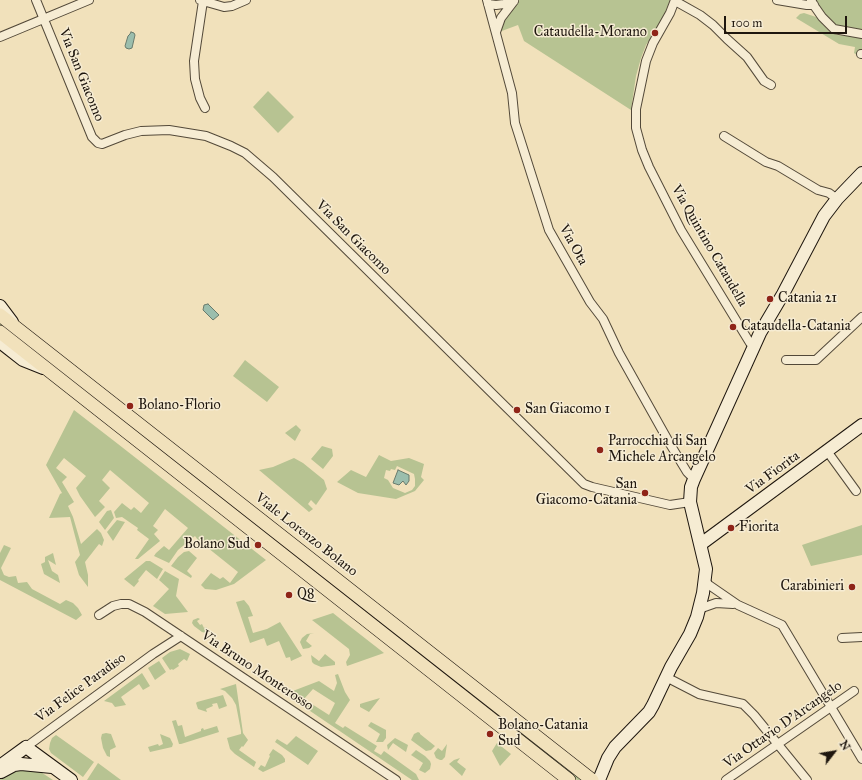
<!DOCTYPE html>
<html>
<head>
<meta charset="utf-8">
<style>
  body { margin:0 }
  #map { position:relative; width:862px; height:780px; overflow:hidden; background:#f1e1bb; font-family:"IM FELL Great Primer",serif }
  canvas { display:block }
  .north { position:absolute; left:814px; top:732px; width:40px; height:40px; -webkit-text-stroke:3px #f6ecd3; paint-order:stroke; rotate:59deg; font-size:11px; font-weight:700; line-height:16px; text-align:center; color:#1e160e }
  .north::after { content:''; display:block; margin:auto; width:14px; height:18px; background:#1e160e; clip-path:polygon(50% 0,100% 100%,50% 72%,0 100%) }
  .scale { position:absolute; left:724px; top:16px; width:123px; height:18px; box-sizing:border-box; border:2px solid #1e160e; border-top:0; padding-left:5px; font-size:12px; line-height:14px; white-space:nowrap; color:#1e160e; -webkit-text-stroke:3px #f6ecd3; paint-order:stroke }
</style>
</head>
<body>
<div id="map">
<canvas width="862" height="780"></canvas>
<div class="north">N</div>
<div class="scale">100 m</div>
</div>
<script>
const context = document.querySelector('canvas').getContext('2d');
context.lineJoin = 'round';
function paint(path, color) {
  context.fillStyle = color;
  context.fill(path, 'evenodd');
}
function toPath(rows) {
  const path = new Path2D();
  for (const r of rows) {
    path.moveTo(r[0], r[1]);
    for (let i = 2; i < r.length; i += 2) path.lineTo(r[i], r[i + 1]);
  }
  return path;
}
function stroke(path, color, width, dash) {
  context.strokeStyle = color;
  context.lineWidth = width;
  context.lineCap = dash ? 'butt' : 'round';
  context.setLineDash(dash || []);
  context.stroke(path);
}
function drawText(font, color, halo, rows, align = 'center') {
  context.font = font + ' "IM FELL Great Primer",serif';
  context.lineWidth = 3;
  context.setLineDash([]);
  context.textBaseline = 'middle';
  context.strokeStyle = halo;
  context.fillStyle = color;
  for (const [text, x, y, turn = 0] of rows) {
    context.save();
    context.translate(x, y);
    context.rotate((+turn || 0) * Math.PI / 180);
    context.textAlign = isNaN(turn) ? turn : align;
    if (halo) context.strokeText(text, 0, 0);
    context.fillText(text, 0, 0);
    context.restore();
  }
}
paint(toPath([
  [519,0,670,0,662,21,646,45,641,58,636,76,631,110,524,41,518,25,499,32,505,17],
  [816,0,862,0,862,31,834,26,818,7],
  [804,13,816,17,830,32,837,35,862,37,862,50,858,51,857,55,854,53,855,47,839,44,796,18,800,14],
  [268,91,294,117,278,133,253,107],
  [0,322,176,460,174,462,0,325],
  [245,360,279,387,267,402,233,376],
  [74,410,118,444,266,560,234,584,216,590,205,589,201,585,211,573,220,579,223,577,230,583,238,572,198,540,195,536,178,550,169,563,154,556,156,553,164,546,169,550,188,528,165,509,153,526,158,530,154,534,160,541,138,559,135,559,149,539,137,530,138,528,122,517,116,518,114,512,122,503,131,510,134,507,141,513,149,503,110,470,102,480,110,488,99,501,105,507,95,517,80,496,76,488,86,476,64,458,56,468,67,477,62,482,74,502,68,506,73,517,81,544,97,529,101,533,104,540,102,546,99,544,85,562,88,575,88,587,79,575,75,562,80,555,70,517,49,518,60,494,62,493,46,465],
  [296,425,301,430,295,441,285,433],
  [322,446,332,449,333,456,323,469,311,459],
  [379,455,391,461,409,458,424,464,421,477,424,480,415,491,396,499,358,493,337,482,351,470,366,477],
  [397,466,414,474,415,479,415,486,412,490,405,493,393,488,388,480,384,478,386,470,390,471,391,469,395,470],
  [294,458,303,463,324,480,327,489,316,505,311,500,308,504,313,509,309,512,259,470,273,467],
  [111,510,114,518,105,530,99,522,107,511],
  [117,520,125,522,113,541,107,532],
  [862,525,862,555,811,566,802,545],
  [4,545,11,548,1,568,4,575,9,577,16,576,18,583,27,582,32,589,60,604,66,600,73,603,78,608,82,615,76,620,0,580,0,553],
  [189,551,197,558,187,571,192,576,191,578,171,566,178,557,184,552],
  [53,553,56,565,48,560,52,571,58,575,60,583,44,574,41,564,45,562,45,557],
  [146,561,150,561,163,569,157,579,146,570,138,580,139,581,134,587,124,579],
  [165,571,179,579,176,596,188,612,165,614,153,606,169,589,159,580],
  [336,586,582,780,577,780,334,588],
  [244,600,249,606,253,616,248,617,253,633,267,629,280,622,302,656,291,661,290,657,286,658,279,641,267,646,264,638,250,643,236,602],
  [333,613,343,621,384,653,347,666,346,662,350,655,349,649,312,620],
  [198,618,200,619,197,621,200,625,202,624,204,628,206,627,209,631,206,633,202,632,194,626,192,623,193,620],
  [314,633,310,634,306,641,312,646,309,648,303,649,300,642,302,638,307,634],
  [180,649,190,654,187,661,184,659,178,664,179,666,173,670,172,669,170,670,162,658,170,652],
  [325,654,335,662,335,665,321,667,314,664,312,662,311,655,319,661],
  [159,661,166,672,155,680,148,668],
  [142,673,150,686,143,690,139,684,121,697,126,705,115,707,112,703,104,701],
  [338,674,345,692,350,700,335,723,343,728,345,726,377,746,374,751,381,755,384,751,416,774,419,780,412,780,285,694,319,681,334,691,337,683,335,675],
  [313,689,335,703,329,715,304,699],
  [236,684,243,733,248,740,243,747,242,746,239,750,256,762,254,767,235,754,230,749,227,738,241,734,241,731,236,705,232,698,225,691,220,689],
  [223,695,227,706,219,709,217,703,212,704,213,706,206,709,207,712,198,709,196,703,197,702],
  [380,698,369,712,360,707,360,704,363,703],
  [176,720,178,726,182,725,185,737,201,731,201,729,203,728,204,730,217,726,219,732,181,744,179,744,172,721],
  [371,722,386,730,386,738,383,742,376,742,380,734,368,726],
  [418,732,420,733,420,734,435,746,431,750,426,751,411,740,414,734],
  [106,733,111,734,116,747,110,750,110,757,107,756,103,748,101,738,102,734],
  [160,734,170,738,173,744,172,747,150,752,148,747,158,744,159,746,163,744],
  [56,735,94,762,83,777,51,753,49,749,50,743,52,738],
  [296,736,318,751,308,765,275,742,277,739,287,745],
  [395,738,408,745,406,752,393,743,388,750,387,745],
  [497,743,511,754,500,766,492,751],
  [447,744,445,757,442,760,440,760,436,758,434,753,438,748,442,751],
  [273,749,282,755,285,759,285,762,263,772,258,769,261,765,265,767,270,756,269,755],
  [416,750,425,756,430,761,431,764,430,769,425,773,419,770,423,763,411,755],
  [460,758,457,762,466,769,462,776,449,764,454,760],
  [98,763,121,780,87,780],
  [14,768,36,769,53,780,0,780,0,777]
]), '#b7c392');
const water = toPath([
  [131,32,134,33,135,35,132,48,129,49,126,48,125,46,128,36,130,34,131,32],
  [208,304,219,315,213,320,203,310,204,305,208,304],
  [398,470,409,475,409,481,406,485,403,481,399,485,393,483,398,470]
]);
paint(water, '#9bbead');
stroke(water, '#697b6d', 1);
const street = toPath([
  [36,0,92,137,98,143,102,144,125,135,141,131,169,130,206,136,231,146,245,153,273,177,584,484,592,487,670,505,690,502],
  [200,0,203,1,194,61,195,79,200,98,205,108],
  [487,0,512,93,515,123,549,230,590,302,603,319,619,353,670,444,687,472,694,479],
  [675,0,670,13,653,43,646,61,636,109,636,128,642,150,649,167,681,230,750,343,754,345],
  [777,0,807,5,814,5],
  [811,0,815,7,822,17,834,29,862,34],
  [203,1,224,7,232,6,246,0],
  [675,1,700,15,713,25,727,39,747,57,764,81,771,85],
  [488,4,496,5,504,4,514,1],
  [496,32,501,18,514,1],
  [0,37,89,0],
  [861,54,862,54],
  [724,136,766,162,778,166,818,190,829,193,837,199],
  [786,360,816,360,862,317],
  [827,451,856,491],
  [705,581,709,585,738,605,782,625,862,759],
  [699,609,716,603,733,604],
  [99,615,113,606,121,604,129,604,145,612,396,780],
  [842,638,862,637],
  [666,677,699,694,743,704,754,715,807,780],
  [26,747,153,654,181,636],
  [726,780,854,691]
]);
const secondary = toPath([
  [0,306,12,322],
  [0,342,23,360,43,368],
  [701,544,862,425],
  [0,766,26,747,71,780],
  [1,772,14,765,21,764,52,767],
  [599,780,608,758,615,747,649,712,653,705,671,667,690,634,697,617,703,593,706,569,690,502,691,487,694,479,760,333,783,294,824,216,837,199,862,173]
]);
const primary = toPath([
  [0,315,592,780],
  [0,332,569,780]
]);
stroke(street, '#534939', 10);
stroke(secondary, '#1e160e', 14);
stroke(primary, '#1e160e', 14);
stroke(street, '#f6ecd3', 8);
stroke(secondary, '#f6ecd3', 12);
stroke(primary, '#f1e1bb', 13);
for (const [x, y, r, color] of [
  [655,33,4,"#8f2418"],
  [770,299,4,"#8f2418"],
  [733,327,4,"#8f2418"],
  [130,406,4,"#8f2418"],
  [517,410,4,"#8f2418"],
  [600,450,4,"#8f2418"],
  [645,493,4,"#8f2418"],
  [731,528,4,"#8f2418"],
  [258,545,4,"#8f2418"],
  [852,587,4,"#8f2418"],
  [289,595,4,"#8f2418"],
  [490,734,4,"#8f2418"]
]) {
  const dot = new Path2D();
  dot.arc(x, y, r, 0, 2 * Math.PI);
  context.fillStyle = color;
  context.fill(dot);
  stroke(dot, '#f6ecd3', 1.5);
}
drawText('14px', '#1e160e', '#f6ecd3', [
  ["Cataudella-Morano",647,33,"right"],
  ["Catania 21",778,299],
  ["Cataudella-Catania",741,327],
  ["Bolano-Florio",138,406],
  ["San Giacomo 1",525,410],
  ["Parrocchia di San",608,442],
  ["Michele Arcangelo",608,458],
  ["San",637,485,"right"],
  ["Giacomo-Catania",637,501,"right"],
  ["Fiorita",739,528],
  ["Bolano Sud",250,545,"right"],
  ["Carabinieri",844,587,"right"],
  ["Q8",297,595],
  ["Bolano-Catania",498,726],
  ["Sud",498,742]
], 'left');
drawText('14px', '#1e160e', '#f6ecd3', [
  ["Via San Giacomo",81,75,68],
  ["Via San Giacomo",353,238,45],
  ["Via Ota",573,245,61],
  ["Via Quintino Cataudella",709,246,60],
  ["Via Fiorita",773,473,-36],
  ["Viale Lorenzo Bolano",306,535,38],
  ["Via Bruno Monterosso",257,671,34],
  ["Via Felice Paradiso",81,688,-36],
  ["Via Ottavio D'Arcangelo",783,725,-35]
]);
</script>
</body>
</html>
